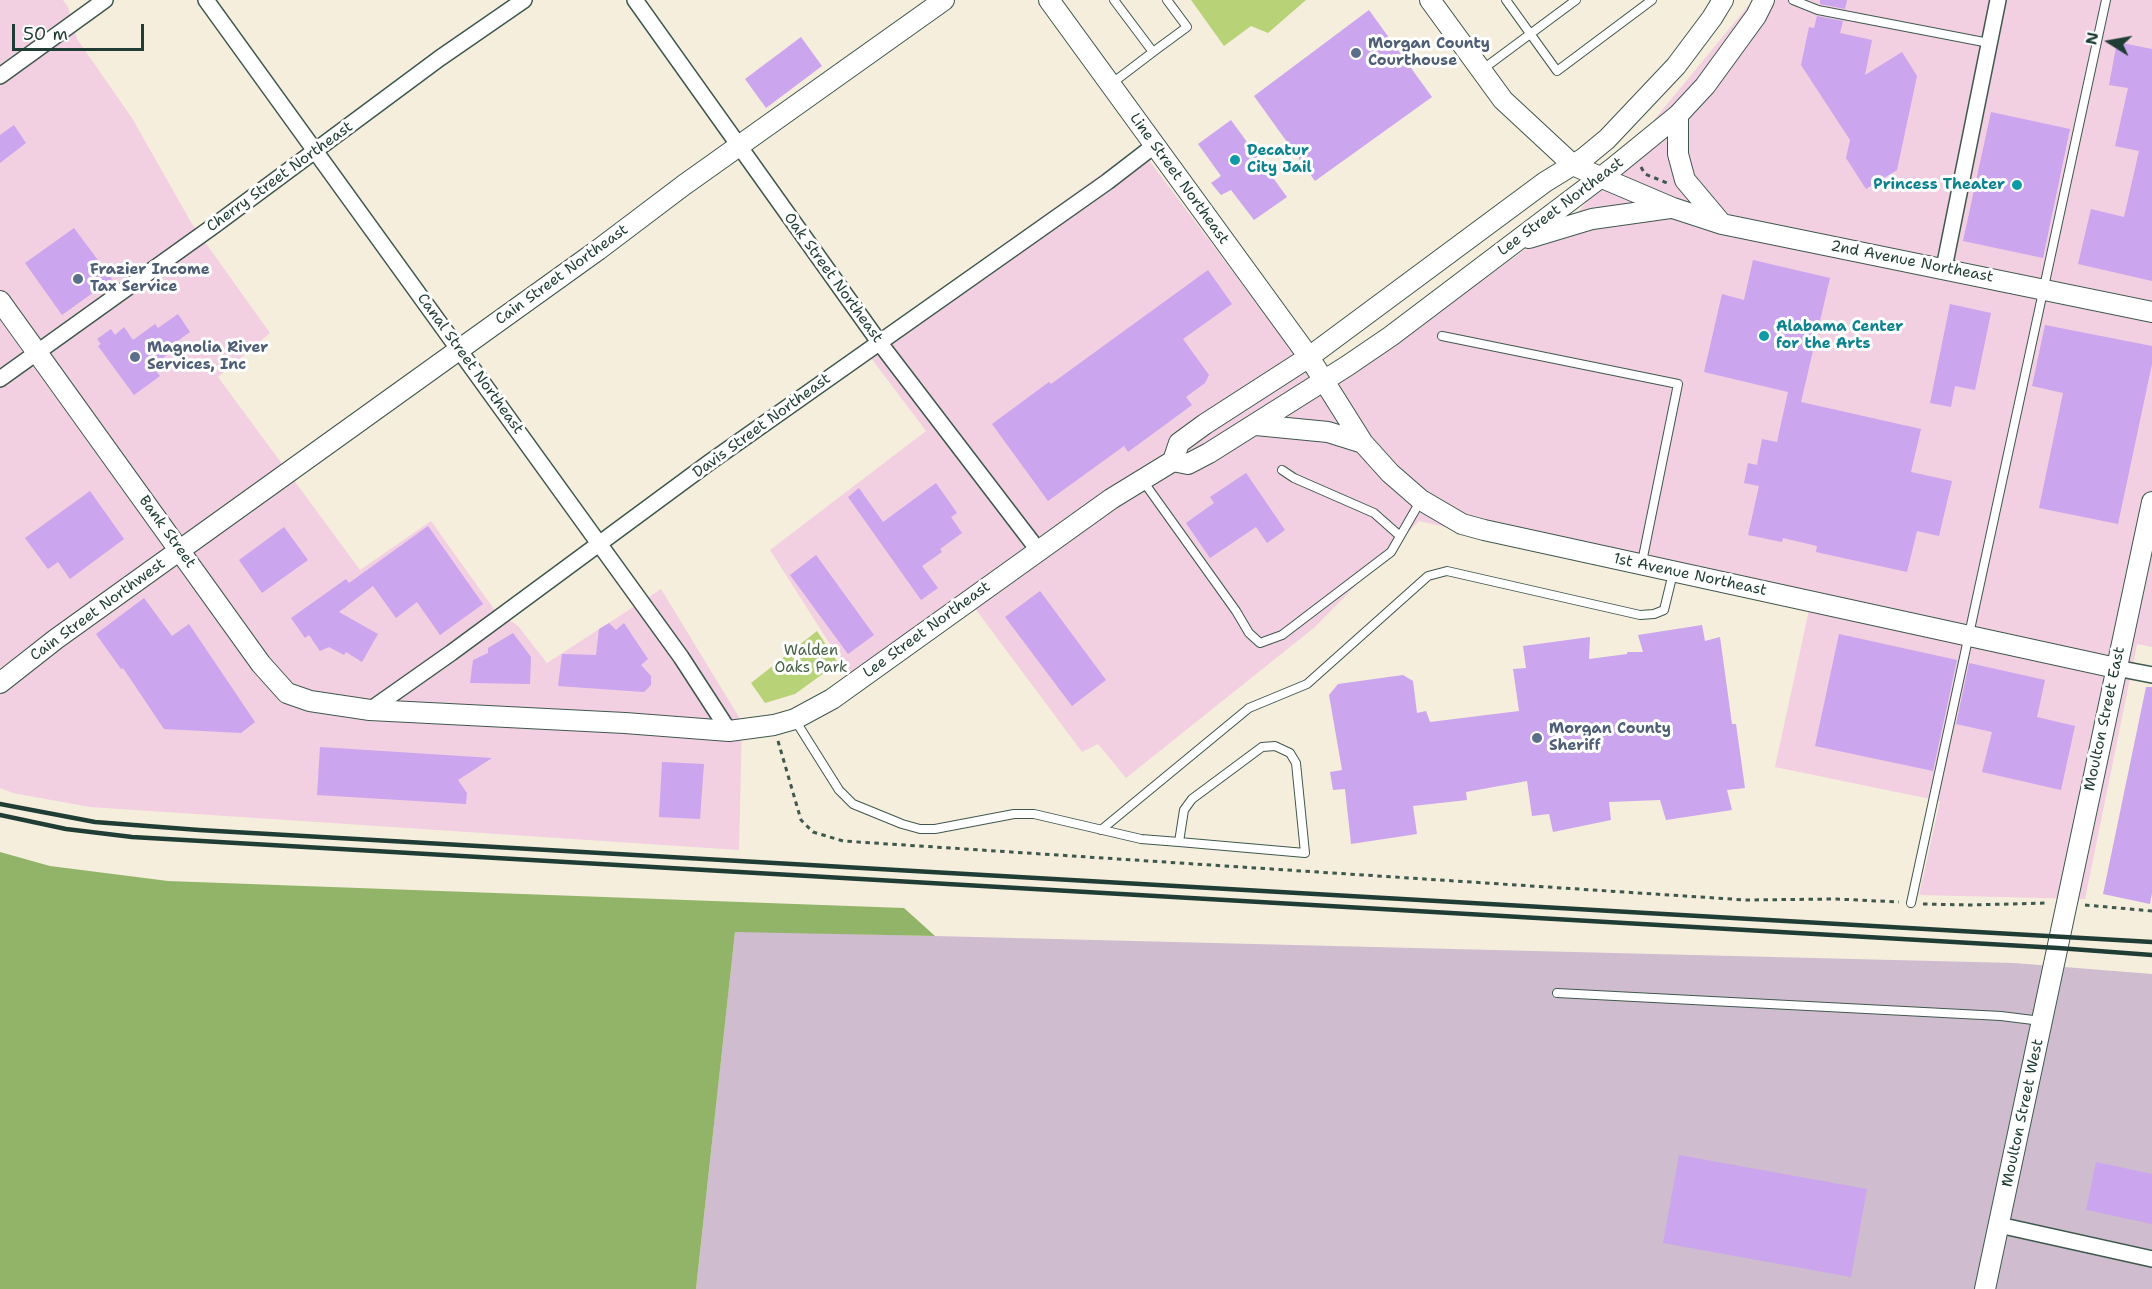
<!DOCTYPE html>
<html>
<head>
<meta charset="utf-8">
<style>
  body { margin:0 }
  #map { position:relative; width:2152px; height:1289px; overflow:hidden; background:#f5eedd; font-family:"Shantell Sans",sans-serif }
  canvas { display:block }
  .north { position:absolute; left:2080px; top:12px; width:60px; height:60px; -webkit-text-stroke:4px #fff; paint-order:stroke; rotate:281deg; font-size:16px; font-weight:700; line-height:24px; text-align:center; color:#1f3d34 }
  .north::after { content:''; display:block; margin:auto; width:21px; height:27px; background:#1f3d34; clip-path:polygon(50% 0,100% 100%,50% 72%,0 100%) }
  .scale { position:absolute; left:12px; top:24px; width:132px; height:27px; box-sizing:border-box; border:3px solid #1f3d34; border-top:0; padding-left:8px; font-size:18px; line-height:21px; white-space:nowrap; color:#1f3d34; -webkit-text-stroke:4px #fff; paint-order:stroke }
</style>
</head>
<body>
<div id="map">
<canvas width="2152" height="1289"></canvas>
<div class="north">N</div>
<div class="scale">50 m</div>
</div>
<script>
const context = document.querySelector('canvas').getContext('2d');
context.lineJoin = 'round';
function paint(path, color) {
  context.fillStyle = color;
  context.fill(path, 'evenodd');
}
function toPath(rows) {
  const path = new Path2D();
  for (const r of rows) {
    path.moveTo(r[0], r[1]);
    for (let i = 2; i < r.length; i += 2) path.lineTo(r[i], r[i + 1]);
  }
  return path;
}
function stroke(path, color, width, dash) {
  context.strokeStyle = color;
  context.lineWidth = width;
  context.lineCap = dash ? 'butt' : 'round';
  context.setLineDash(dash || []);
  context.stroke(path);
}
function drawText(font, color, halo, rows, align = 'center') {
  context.font = font + ' "Shantell Sans",sans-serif';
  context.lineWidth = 6;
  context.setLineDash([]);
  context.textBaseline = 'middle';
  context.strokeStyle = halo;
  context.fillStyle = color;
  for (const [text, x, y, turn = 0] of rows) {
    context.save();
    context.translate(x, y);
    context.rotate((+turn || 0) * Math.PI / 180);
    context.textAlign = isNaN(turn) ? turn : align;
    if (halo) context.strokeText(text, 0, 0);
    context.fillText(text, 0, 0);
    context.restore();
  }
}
paint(toPath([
  [0,0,63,0,68,7,77,39,132,118,192,224,270,333,218,377,360,570,431,521,494,609,518,626,547,663,661,589,742,722,739,850,90,807,13,793,0,788],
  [1753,0,2152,0,2152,647,2137,644,2085,899,1919,895,1940,801,1775,767,1809,610,1419,521,1315,627,1126,778,1098,744,1082,752,965,595,851,677,770,550,926,431,862,346,1139,147,1324,393,1579,211]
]), '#f2cfe1');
paint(toPath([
  [735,931,2014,963,2152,974,2152,1289,696,1289]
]), '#cfbdcf');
paint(toPath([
  [1191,0,1306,0,1268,33,1251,26,1224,46],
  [817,631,838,663,795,694,765,703,751,683]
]), '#b8d278');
paint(toPath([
  [0,852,50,866,168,881,904,908,935,936,735,932,696,1289,0,1289]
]), '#92b468');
paint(toPath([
  [1820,0,1847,0,1845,9,1820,4],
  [1369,10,1432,97,1315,181,1254,96],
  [1817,16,1843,21,1840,33,1872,40,1865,75,1902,52,1917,76,1897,170,1866,189,1846,158,1850,140,1801,65,1809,27,1814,28],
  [801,37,822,66,766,108,745,79],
  [2117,42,2152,49,2152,281,2078,264,2091,209,2124,217,2139,151,2115,146,2128,88,2109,85],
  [1991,112,2070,129,2043,258,1963,241],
  [1231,120,1287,197,1254,220,1231,190,1221,195,1211,183,1221,176,1198,144],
  [14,125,26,143,0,163,0,135],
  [74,228,112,279,62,315,25,263],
  [1753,260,1830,278,1801,402,1921,429,1911,472,1952,481,1939,536,1917,531,1907,572,1816,552,1817,546,1783,538,1782,542,1748,535,1759,486,1744,483,1748,463,1757,465,1762,439,1777,442,1788,392,1704,372,1722,294,1744,300],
  [1208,270,1232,304,1183,339,1209,375,1205,383,1186,397,1192,405,1128,452,1124,446,1048,501,992,424,1049,382,1051,384],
  [1950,304,1991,313,1975,390,1955,386,1951,407,1930,403],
  [178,314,190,332,172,345,175,349,152,366,160,376,134,395,98,346,101,344,97,339,111,329,115,335,124,327,133,340,155,324,158,328],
  [2045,325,2152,346,2152,364,2118,524,2039,508,2063,393,2032,386],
  [1246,473,1285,530,1267,543,1256,527,1210,558,1186,523,1214,503,1210,497],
  [936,483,957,513,951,517,962,533,940,549,942,552,922,566,938,588,921,600,848,497,859,488,883,522],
  [90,491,124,539,70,579,58,562,48,569,25,538],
  [428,526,483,604,440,635,417,602,396,618,373,586,339,612,378,634,362,662,346,652,344,655,329,647,320,651,309,635,305,638,291,618,346,579,349,583],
  [284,527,308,560,262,593,239,560],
  [816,555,874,635,848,654,790,575],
  [1040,591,1106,680,1072,706,1005,617],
  [144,598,172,636,189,624,255,722,241,733,164,729,123,668,121,669,96,634],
  [609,623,616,630,624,623,648,659,641,665,651,676,651,685,644,692,558,686,562,654,596,655,599,629],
  [1702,625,1705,641,1720,637,1732,724,1736,724,1745,788,1727,790,1732,810,1666,820,1660,800,1609,802,1611,820,1553,832,1549,814,1532,816,1527,781,1466,792,1467,800,1413,806,1417,834,1351,844,1345,789,1333,790,1330,772,1342,770,1329,695,1338,684,1403,675,1413,681,1417,713,1426,711,1430,722,1519,711,1513,669,1526,668,1523,646,1590,637,1589,659,1627,654,1627,652,1643,652,1638,635],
  [513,633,531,657,530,684,470,683,473,660,488,653,488,648],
  [1839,634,1957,660,1933,771,1815,746],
  [1969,663,2045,680,2037,717,2075,726,2061,790,1982,772,1992,732,1956,724],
  [2146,687,2152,687,2152,893,2150,904,2103,894],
  [320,747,492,758,458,780,467,793,466,804,317,795],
  [662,762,704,764,700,819,659,817],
  [1679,1155,1867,1189,1851,1277,1663,1243],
  [2096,1162,2152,1174,2152,1224,2086,1210]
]), '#cba5ed');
const service = toPath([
  [1114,0,1153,52,1187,27,1167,0],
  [1506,0,1557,71,1652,0],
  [1793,0,1818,10,1989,43],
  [1483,69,1576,0],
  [1111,84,1153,52],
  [1442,336,1678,384,1642,562],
  [1282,470,1294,478,1374,513,1400,536],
  [1143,481,1236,611,1249,633,1260,643,1282,635,1391,552,1421,500],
  [795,720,839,790,853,804,902,824,920,829,935,829,1014,814,1034,814,1141,839,1179,842,1184,810,1192,799,1262,747,1275,746,1290,753,1296,763,1305,853,1179,842],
  [1101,830,1249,708,1307,684,1428,576,1447,571,1640,615,1654,614,1664,610,1673,573],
  [1911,903,2106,0],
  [1557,993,2001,1016,2041,1021]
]);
const minor = toPath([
  [206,0,681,657,729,731],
  [635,0,879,342,1038,550],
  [0,76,105,0],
  [1944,268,1998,0],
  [0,379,215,225,440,58,524,0],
  [2116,668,2152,675],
  [370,710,451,653,710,462,1107,182,1155,145],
  [1999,1225,2152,1259]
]);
const tertiary = toPath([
  [1049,0,1309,357,1363,443,1390,473,1421,500,1462,524,1484,530,2116,668],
  [1430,0,1503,100,1573,165,1600,177,1673,208,1722,224,2152,312],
  [1678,115,1678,154,1685,180,1722,224],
  [1529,238,1592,219,1670,208],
  [0,301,261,664,287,693,310,701,370,710,625,723,729,731,774,725,795,719,832,699,1111,499,1173,461,1179,443,1205,424,1309,357,1545,182,1584,158,1607,139,1676,66,1712,18,1723,0],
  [1256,425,1328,432,1363,443],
  [1173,461,1188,464,1209,453,1347,366,1391,336,1613,168,1678,115,1705,86,1756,16,1764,0],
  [0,683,56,639,598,250,684,185,944,0],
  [1985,1289,2152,502]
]);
stroke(service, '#3f584d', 10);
stroke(minor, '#3f584d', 18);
stroke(tertiary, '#3f584d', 22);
stroke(toPath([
  [1641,167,1645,174,1667,183],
  [778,741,801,820,813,832,843,841,1746,900,1836,899,1899,902],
  [1923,904,1970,905,2048,903],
  [2085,905,2152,911]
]), '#3f584d', 3, [4.5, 4.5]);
stroke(service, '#fff', 8);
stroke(minor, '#fff', 15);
stroke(tertiary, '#fff', 20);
stroke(toPath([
  [0,804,95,822,199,830,2152,942],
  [0,815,66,829,132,837,2058,948,2152,955]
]), '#1f3d34', 4.5);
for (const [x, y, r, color] of [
  [1356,53,6,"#5c6f8a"],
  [1235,160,6,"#0f9aa8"],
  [2017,185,6,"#0f9aa8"],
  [78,279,6,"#5c6f8a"],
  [1764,336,6,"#0f9aa8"],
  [135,357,6,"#5c6f8a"],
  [1537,738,6,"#5c6f8a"]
]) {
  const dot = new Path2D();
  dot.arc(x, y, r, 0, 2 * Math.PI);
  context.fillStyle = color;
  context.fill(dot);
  stroke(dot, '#fff', 2);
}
drawText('bold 15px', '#4e5e75', '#fff', [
  ["Morgan County",1368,44],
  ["Courthouse",1368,61],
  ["Frazier Income",90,270],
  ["Tax Service",90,287],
  ["Magnolia River",147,348],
  ["Services, Inc",147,365],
  ["Morgan County",1549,729],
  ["Sheriff",1549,746]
], 'left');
drawText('bold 15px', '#0d838f', '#fff', [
  ["Decatur",1247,151],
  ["City Jail",1247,168],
  ["Princess Theater",2005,185,"right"],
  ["Alabama Center",1776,327],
  ["for the Arts",1776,344]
], 'left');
drawText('15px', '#1f3d34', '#fff', [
  ["Cherry Street Northeast",280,177,-36],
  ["Line Street Northeast",1179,179,54],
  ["Lee Street Northeast",1561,207,-37],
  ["2nd Avenue Northeast",1912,262,11],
  ["Cain Street Northeast",562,275,-36],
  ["Oak Street Northeast",833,278,54],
  ["Canal Street Northeast",470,364,54],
  ["Davis Street Northeast",762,426,-36],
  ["Bank Street",167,532,54],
  ["1st Avenue Northeast",1690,575,12],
  ["Cain Street Northwest",98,610,-36],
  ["Lee Street Northeast",927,630,-36],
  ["Moulton Street East",2105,719,-78],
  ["Moulton Street West",2023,1113,-78]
]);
drawText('15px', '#456245', '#fff', [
  ["Walden",811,651],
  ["Oaks Park",811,668]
]);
</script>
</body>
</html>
